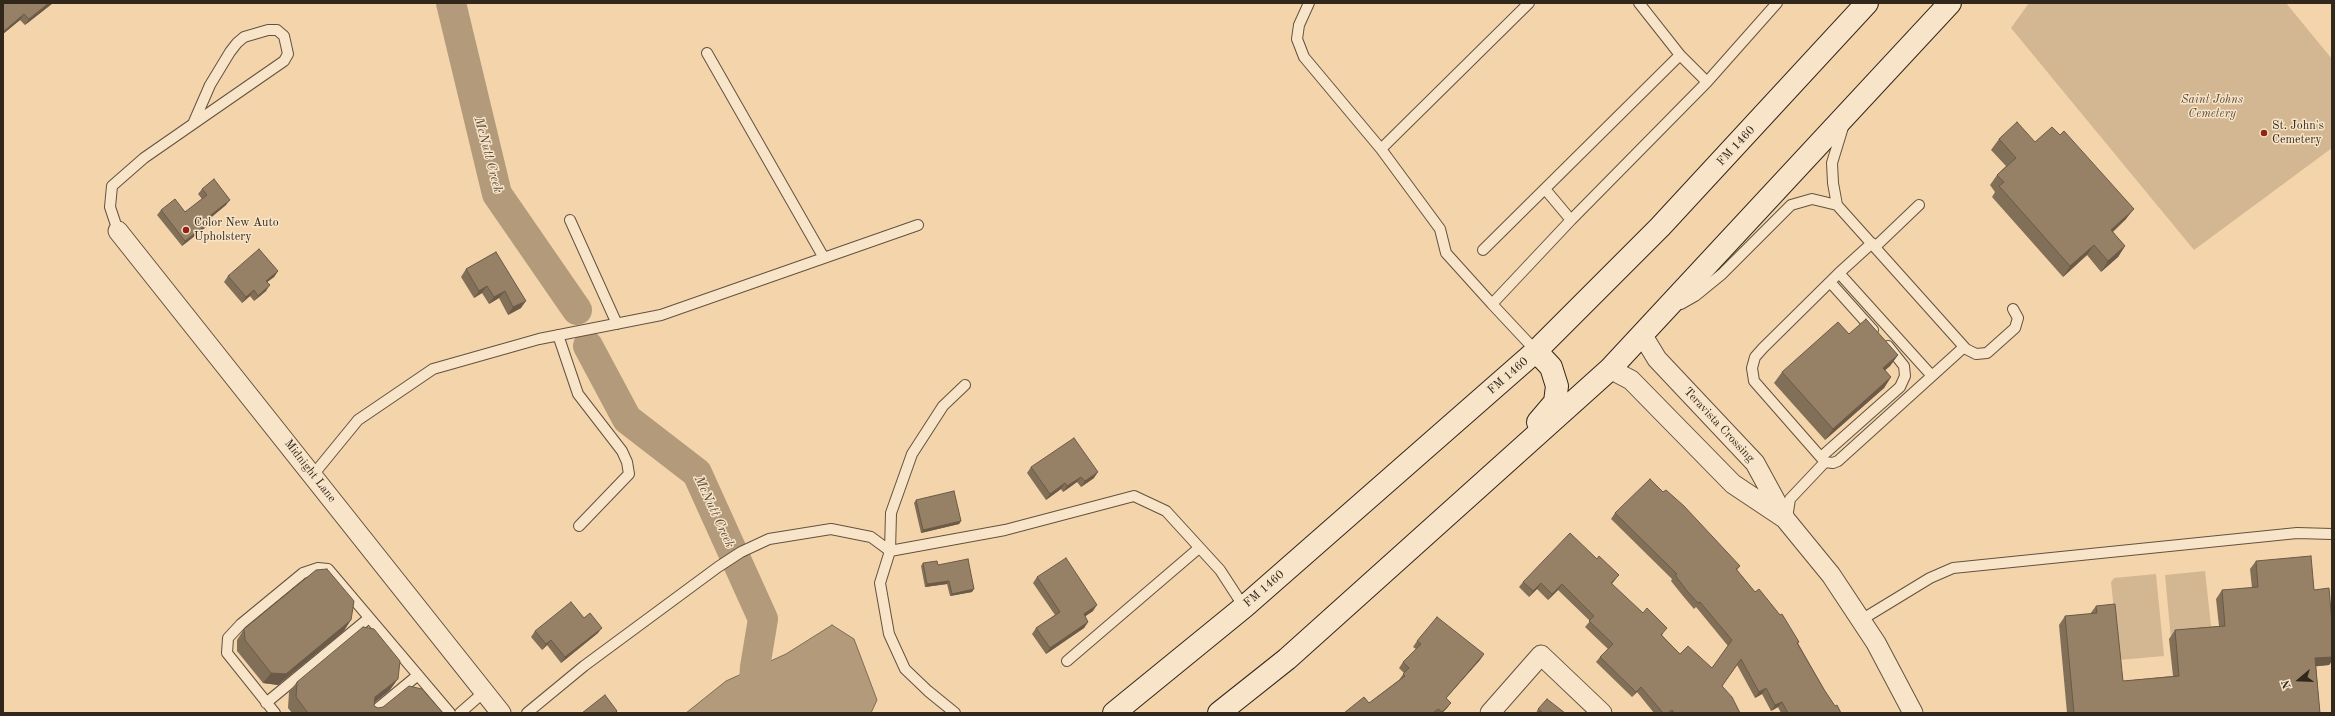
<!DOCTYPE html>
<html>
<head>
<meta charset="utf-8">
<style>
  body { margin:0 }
  #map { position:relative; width:2335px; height:716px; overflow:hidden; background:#f4d5ab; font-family:"Old Standard TT",serif }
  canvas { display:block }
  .frame { position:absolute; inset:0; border:4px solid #32271b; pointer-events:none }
  .north { position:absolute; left:2279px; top:660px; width:40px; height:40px; -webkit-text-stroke:3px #f8e4c8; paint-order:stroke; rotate:251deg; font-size:11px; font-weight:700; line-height:16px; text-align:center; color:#32271b }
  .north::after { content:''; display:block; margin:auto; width:14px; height:18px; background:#32271b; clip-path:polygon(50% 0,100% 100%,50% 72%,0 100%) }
</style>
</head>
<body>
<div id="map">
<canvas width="2335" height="716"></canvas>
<div class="frame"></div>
<div class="north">N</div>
</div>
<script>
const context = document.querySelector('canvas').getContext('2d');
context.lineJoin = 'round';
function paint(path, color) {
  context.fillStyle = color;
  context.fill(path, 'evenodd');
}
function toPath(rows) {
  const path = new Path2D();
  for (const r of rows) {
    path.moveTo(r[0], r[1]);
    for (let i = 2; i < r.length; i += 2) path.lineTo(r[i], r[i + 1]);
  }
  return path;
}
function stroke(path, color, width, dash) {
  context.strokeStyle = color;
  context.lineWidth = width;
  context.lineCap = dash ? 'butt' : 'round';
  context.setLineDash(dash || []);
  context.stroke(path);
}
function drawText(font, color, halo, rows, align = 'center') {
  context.font = font + ' "Old Standard TT",serif';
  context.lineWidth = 3;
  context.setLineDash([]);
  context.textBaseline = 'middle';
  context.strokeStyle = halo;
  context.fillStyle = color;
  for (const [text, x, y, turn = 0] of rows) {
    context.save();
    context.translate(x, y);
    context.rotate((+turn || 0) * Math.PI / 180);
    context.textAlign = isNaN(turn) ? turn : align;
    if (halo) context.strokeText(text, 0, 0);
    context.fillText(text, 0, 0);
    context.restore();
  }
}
paint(toPath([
  [2029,3,2286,3,2332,59,2332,148,2194,250,2011,28],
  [2205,571,2212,635,2171,639,2165,575],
  [2156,574,2164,656,2119,660,2111,582,2114,578]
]), '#d3b793');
const water = toPath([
  [832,625,854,639,877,700,871,713,686,713,726,681,786,654,832,625]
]);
paint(water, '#b29a7a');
stroke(water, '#7f6c54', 1);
stroke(toPath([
  [451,3,497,194,577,310],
  [588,346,627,419,697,473,763,619,755,667,752,713]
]), '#b29a7a', 30);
const service = toPath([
  [1309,3,1299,25,1297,39,1304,57,1381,149,1440,229,1446,253,1492,304],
  [707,53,824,258],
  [1707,82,1777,3],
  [1843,127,1832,163,1833,183,1837,205,1966,349,1976,354,1987,353,2015,328,2018,318,2013,309],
  [1381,149,1529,3],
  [1545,189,1571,220],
  [570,220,617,324],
  [118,231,110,207,112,186,144,158,193,124,284,61,288,54,284,36,277,30,268,30,244,37,237,43,230,52,210,85,193,124],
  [1875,247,1919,205],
  [1483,250,1680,55],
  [1839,273,1872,243],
  [1830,282,1873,330],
  [1681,304,1695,296,1722,274,1791,205,1812,199,1837,205],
  [558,335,578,394,622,451,627,462,629,474,579,526],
  [1536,351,1492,304,1571,220,1707,82,1680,55,1639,3],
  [1821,457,1900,387,1905,376,1904,366,1888,346],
  [1825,462,1754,381,1752,368,1755,357,1763,348,1839,273,1932,376],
  [313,475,358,420,433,369,539,339,661,315,918,225],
  [1787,518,1790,499,1825,462,1833,463,1838,461,1964,347],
  [1861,620,1930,578,1953,568,2297,533,2332,534],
  [1067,661,1199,548],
  [266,703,369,618],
  [275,713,227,653,228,638,241,624,303,573,318,568,328,569,450,713],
  [372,713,418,675],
  [460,713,484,692],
  [527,713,584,666,718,567,741,552,769,539,831,529,871,537,890,551,1005,530,1134,496,1166,511,1220,570,1244,607],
  [955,713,928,691,905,669,889,634,880,583,890,551,891,513,912,454,943,406,965,385]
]);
const minor = toPath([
  [118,231,501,713],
  [1643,336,1657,359,1755,463,1786,520,1831,575,1876,643,1913,713],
  [1610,369,1631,380,1733,484,1784,518],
  [1490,713,1541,655,1602,713]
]);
const secondary = toPath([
  [1536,351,1551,367,1557,386,1555,402,1538,422],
  [1114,713,1244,607,1536,351,1660,227,1867,3],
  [1219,713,1287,659,1610,369,1950,3]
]);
stroke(service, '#62523f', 12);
stroke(minor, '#62523f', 21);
stroke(secondary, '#32271b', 24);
stroke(service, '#f8e4c8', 10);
stroke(minor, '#f8e4c8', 19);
stroke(secondary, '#f8e4c8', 22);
paint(toPath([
  [3,3,53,3,25,25,20,20,3,34],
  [1999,139,2035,142,2126,219,2113,232,2125,246,2118,257,2101,272,2087,255,2063,277,1992,197,1995,192,1990,185,1997,175,2006,166,1991,150],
  [202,189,226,205,208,220,210,222,206,227,182,246,157,215,161,210,185,212,202,199,198,194],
  [496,252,521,308,508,315,499,298,489,304,482,293,474,298,461,277,466,269],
  [278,271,274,277,267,282,266,291,254,301,250,296,242,303,224,282,228,276],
  [1849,334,1898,355,1890,366,1885,370,1891,377,1884,388,1825,440,1774,383,1782,372],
  [1031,467,1094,478,1081,487,1077,482,1063,492,1061,489,1046,500,1027,473],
  [1663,492,1740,566,1737,570,1755,592,1799,642,1798,643,1825,691,1835,706,1841,713,1781,713,1778,707,1771,711,1762,694,1755,698,1737,665,1722,686,1740,713,1654,713,1637,692,1632,697,1596,662,1600,657,1608,649,1585,627,1590,621,1558,590,1548,600,1537,589,1529,597,1519,587,1523,582,1597,559,1619,575,1612,584,1663,634,1662,635,1680,654,1712,668,1728,646,1696,607,1694,609,1683,596,1671,581,1672,579,1611,519,1615,513],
  [916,500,961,521,959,524,921,533,914,503],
  [2256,561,2314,590,2332,623,2332,661,2329,665,2316,666,2320,713,2067,713,2059,625,2065,616,2090,614,2096,606,2123,681,2173,676,2169,639,2175,630,2219,626,2216,599,2222,590,2252,588,2250,569],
  [923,563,938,565,972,592,950,596,947,584,925,587,921,566],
  [1037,577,1093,611,1085,616,1088,622,1084,628,1046,654,1032,634,1036,628,1055,615,1033,583],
  [584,618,598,633,561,663,547,645,542,650,531,637,535,631],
  [244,629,344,631,278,685,263,683,237,651,237,640],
  [1417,641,1484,654,1480,660,1446,698,1451,703,1447,708,1442,713,1344,713,1369,703,1399,680,1404,673,1399,668,1403,662,1416,649,1413,647],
  [297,682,390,690,375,702,374,706,378,708,443,713,292,713,288,708,289,692],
  [1538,709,1565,713,1536,713]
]), '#826f58');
paint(toPath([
  [49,3,53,3,25,25,29,19],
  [24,14,20,20,3,34,3,32],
  [230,200,226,205,203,224,207,218],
  [2134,209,2126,219,2103,240,2111,230],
  [210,222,206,227,182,246,185,241],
  [2094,245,2087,255,2063,277,2070,266],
  [2125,246,2118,257,2101,272,2108,261],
  [278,271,274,277,262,286,266,281],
  [270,285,266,291,254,301,258,296],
  [487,286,482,293,474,298,479,291],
  [254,290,250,296,242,303,246,297],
  [505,291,499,298,489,304,494,297],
  [526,301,521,308,508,315,513,307],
  [1898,355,1890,366,1875,379,1883,368],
  [1891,377,1884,388,1825,440,1833,429],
  [1098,472,1094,478,1081,487,1085,481],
  [1081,477,1077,482,1063,492,1067,486],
  [1065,483,1061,489,1046,500,1050,494],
  [961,521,959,524,921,533,923,530],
  [949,581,947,584,925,587,927,584],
  [1541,583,1537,589,1529,597,1533,591],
  [1562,584,1558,590,1548,600,1552,594],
  [974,589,972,592,950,596,952,594],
  [1097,605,1093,611,1080,620,1084,614],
  [351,620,344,631,278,685,263,683,271,673],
  [1088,622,1084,628,1046,654,1050,648],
  [602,628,598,633,561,663,565,657],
  [551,640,547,645,542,650,546,644],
  [1484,654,1480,660,1442,703,1446,698],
  [2332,657,2332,661,2329,665,2310,667,2315,658],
  [398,679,390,690,368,708,375,697],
  [1641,687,1637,692,1632,697,1636,692],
  [1766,688,1762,694,1755,698,1759,692],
  [1782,702,1778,707,1771,711,1775,705],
  [1451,703,1447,708,1442,713,1441,713]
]), '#6a5a47');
const building = toPath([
  [3,3,49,3,29,19,24,14,3,32,3,3],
  [2017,122,2035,142,2052,127,2060,135,2064,131,2134,209,2111,230,2125,246,2108,261,2094,245,2070,266,1999,186,2004,182,1997,175,2016,158,1999,139,2017,122],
  [214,179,230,200,207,218,210,222,185,241,161,210,175,199,185,212,207,195,202,189,214,179],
  [259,249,278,271,266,281,270,285,258,296,254,290,246,297,228,276,259,249],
  [496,252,526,301,513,307,505,291,494,297,487,286,479,291,466,269,496,252],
  [1866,319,1898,355,1883,368,1891,377,1833,429,1782,372,1838,322,1849,334,1866,319],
  [1074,438,1098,472,1085,481,1081,477,1067,486,1065,483,1050,494,1031,467,1074,438],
  [1650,479,1663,492,1666,490,1684,506,1740,566,1736,569,1755,592,1759,589,1780,615,1782,614,1799,642,1797,643,1825,691,1835,706,1837,705,1841,713,1788,713,1782,702,1775,705,1766,688,1759,692,1741,659,1722,686,1732,697,1740,713,1674,713,1672,710,1668,713,1663,713,1641,687,1636,692,1600,657,1613,644,1589,621,1594,616,1562,584,1552,594,1541,583,1533,591,1523,582,1570,533,1597,559,1599,556,1619,575,1611,583,1643,613,1647,608,1667,628,1661,635,1680,654,1688,646,1712,668,1732,640,1700,602,1698,603,1687,591,1675,575,1677,574,1615,513,1650,479],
  [954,491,961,521,923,530,916,500,954,491],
  [2311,556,2314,590,2329,588,2332,623,2332,657,2315,658,2320,713,2074,713,2065,616,2097,613,2096,606,2115,604,2123,681,2179,676,2175,630,2225,626,2222,590,2258,587,2256,561,2311,556],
  [1066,558,1097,605,1084,614,1088,622,1050,648,1036,628,1060,612,1037,577,1066,558],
  [968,559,974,589,952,594,949,581,927,584,923,563,937,561,938,565,968,559],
  [327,569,354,601,351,620,286,674,271,673,245,640,244,629,316,570,327,569],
  [571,602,584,618,590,613,602,628,565,657,551,640,546,644,535,631,571,602],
  [1437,617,1484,654,1446,698,1451,703,1442,712,1438,709,1433,713,1344,713,1364,697,1369,703,1405,676,1403,674,1409,668,1403,662,1421,644,1417,641,1437,617],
  [363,627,374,629,400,661,398,679,375,697,374,706,378,708,383,707,409,686,422,689,443,713,308,713,296,697,297,682,363,627],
  [605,695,617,711,615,713,582,713,605,695],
  [1547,699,1565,713,1543,713,1538,709,1547,699]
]);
paint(building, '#978166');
stroke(building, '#6a5a47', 1);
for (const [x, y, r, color] of [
  [2264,133,4,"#8f2418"],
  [186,230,4,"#8f2418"]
]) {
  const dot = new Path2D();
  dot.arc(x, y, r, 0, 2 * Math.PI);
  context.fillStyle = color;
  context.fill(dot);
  stroke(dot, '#f8e4c8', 1.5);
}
drawText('italic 12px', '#5a4b39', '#f8e4c8', [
  ["Saint Johns",2212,100],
  ["Cemetery",2212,114]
]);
drawText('12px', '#32271b', '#f8e4c8', [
  ["St. John's",2272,126],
  ["Cemetery",2272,140],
  ["Color New Auto",194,223],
  ["Upholstery",194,237]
], 'left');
drawText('12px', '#32271b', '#f8e4c8', [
  ["FM 1460",1736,146,-47],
  ["FM 1460",1508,376,-41],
  ["Teravista Crossing",1719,425,47],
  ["Midnight Lane",310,471,52],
  ["FM 1460",1264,589,-41]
]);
drawText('italic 13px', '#584a38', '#f8e4c8', [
  ["McNutt Creek",488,155,75],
  ["McNutt Creek",714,512,65]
]);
</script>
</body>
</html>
